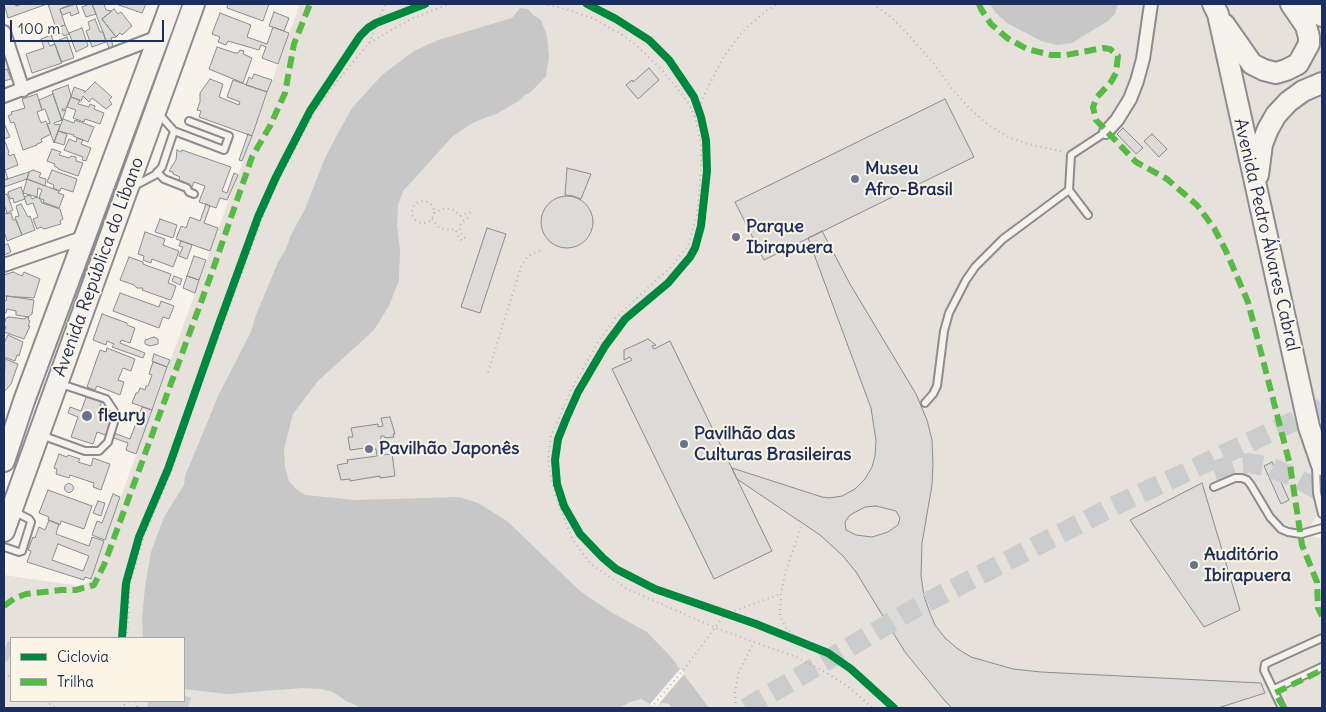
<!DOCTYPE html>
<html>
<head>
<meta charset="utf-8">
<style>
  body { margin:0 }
  #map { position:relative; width:1326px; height:712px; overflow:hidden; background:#f7f3ea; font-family:Delius,sans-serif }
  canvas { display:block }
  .frame { position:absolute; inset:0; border:5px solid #1b2f5e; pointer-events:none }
  .legend { position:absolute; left:10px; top:637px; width:175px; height:65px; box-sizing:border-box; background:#fcf5e5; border:1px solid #a2a6af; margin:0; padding:6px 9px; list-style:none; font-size:15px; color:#1b2f5e }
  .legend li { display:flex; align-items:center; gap:10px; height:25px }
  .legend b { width:25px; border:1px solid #a2a6af }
  .scale { position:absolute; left:10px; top:20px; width:154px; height:22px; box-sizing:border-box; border:2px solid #1b2f5e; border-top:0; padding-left:6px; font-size:15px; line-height:18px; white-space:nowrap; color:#1b2f5e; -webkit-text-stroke:4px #fcf5e5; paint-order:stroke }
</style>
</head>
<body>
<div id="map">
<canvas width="1326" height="712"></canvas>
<div class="frame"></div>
<ul class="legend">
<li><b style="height:6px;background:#00873e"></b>Ciclovia</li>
<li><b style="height:6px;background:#58b947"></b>Trilha</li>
</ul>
<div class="scale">100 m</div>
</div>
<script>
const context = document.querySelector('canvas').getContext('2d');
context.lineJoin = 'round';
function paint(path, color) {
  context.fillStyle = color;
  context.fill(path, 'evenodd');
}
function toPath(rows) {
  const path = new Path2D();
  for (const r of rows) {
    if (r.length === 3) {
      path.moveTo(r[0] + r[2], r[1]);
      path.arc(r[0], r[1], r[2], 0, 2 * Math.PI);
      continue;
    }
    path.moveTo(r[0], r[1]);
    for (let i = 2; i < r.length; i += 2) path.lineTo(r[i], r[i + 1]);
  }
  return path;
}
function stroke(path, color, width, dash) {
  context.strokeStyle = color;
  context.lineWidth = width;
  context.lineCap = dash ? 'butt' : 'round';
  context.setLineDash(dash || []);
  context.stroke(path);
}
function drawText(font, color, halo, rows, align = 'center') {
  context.font = font + ' Delius,sans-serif';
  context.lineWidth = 4;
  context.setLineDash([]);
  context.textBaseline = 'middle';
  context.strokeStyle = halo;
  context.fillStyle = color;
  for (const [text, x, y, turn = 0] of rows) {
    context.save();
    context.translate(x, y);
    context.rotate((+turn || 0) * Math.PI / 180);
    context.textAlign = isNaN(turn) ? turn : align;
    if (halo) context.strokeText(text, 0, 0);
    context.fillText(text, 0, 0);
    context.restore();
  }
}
paint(toPath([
  [300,4,1204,4,1290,384,1309,451,1317,516,1309,528,1311,536,1322,538,1322,708,4,708,4,575,80,586,87,583,91,579],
  [11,638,184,638,184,701,11,701],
  [1217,4,1286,4,1305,37,1290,64,1257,63],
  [1314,19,1322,27,1322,72,1298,82,1275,101,1254,140,1235,53,1303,71,1313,61,1319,49,1320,36],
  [1322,90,1322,449,1263,175,1268,151,1282,118,1310,95]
]), '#e6e2db');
paint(toPath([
  [990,4,1118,4,1115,14,1108,21,1072,43,1057,45,1041,41,1007,23,995,12],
  [520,8,528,9,533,15,541,20,547,36,549,57,546,76,531,92,525,95,519,101,496,114,474,122,453,136,403,191,398,205,397,226,400,249,399,280,389,306,374,330,318,381,293,414,284,449,285,467,289,481,296,489,305,495,355,500,459,497,478,503,507,521,580,591,611,612,647,632,671,657,709,708,672,708,669,704,664,703,650,704,641,699,630,702,619,708,362,708,346,701,333,692,321,689,302,688,227,694,184,689,184,638,143,638,142,620,145,586,151,552,164,517,184,485,185,476,219,394,251,332,256,315,278,262,285,251,291,235,305,209,325,158,336,137,352,108,382,75,414,51,438,40,512,18]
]), '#c7c7c7');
paint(toPath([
  [680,669,685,673,657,706,652,706,650,704]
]), '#f7f3ea');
const building = toPath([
  [4,4,15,4,16,6,22,4,47,4,8,18,4,4],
  [48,4,70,4,70,5,60,9,65,25,56,28,48,4],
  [76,4,79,13,71,16,70,12,63,15,61,13,60,9,76,4],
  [87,4,92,4,96,14,86,17,82,7,87,5,87,4],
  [92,4,104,4,106,10,112,11,102,19,116,37,111,38,113,47,109,48,92,4],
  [116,4,146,4,142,13,116,4],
  [228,4,269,4,263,21,227,8,228,4],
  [114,9,118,14,121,12,132,26,122,35,120,33,116,37,102,19,114,9],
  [274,12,289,18,284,31,269,26,274,12],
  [220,13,251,25,247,37,267,44,273,27,289,33,278,64,262,58,266,47,261,45,259,50,228,41,226,45,218,42,220,37,212,34,220,13],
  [95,19,100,32,103,32,106,42,92,47,86,31,90,29,88,22,95,19],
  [65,25,69,34,64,36,62,33,52,36,50,30,65,25],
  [82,28,88,46,76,52,69,33,82,28],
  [51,35,53,40,48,42,50,46,55,44,62,63,32,73,26,54,44,48,41,39,51,35],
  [67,37,74,58,61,62,54,42,67,37],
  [217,47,235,53,238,53,240,50,244,51,243,54,252,58,243,83,209,69,217,47],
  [649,68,659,80,638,99,626,85,632,80,633,82,649,68],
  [7,69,11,79,4,81,4,70,7,69],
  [254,74,272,80,267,92,246,85,249,77,252,79,254,74],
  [210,79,223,84,219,97,239,105,240,102,227,97,233,80,267,92,252,136,199,117,201,111,197,110,200,102,200,93,210,79],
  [95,82,112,97,109,100,112,104,106,109,92,98,89,102,83,96,81,101,71,97,74,87,85,91,84,93,95,82],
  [68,85,71,96,66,109,62,109,63,111,66,110,62,121,52,91,68,85],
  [37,94,42,110,37,112,41,123,46,121,51,134,41,139,42,142,37,144,37,145,23,150,14,122,11,123,8,116,12,114,11,112,25,108,22,99,37,94],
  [53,94,62,120,54,123,55,125,59,124,60,126,54,143,47,124,50,123,45,109,42,110,39,100,53,94],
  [71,97,80,100,78,104,89,107,90,104,95,106,94,109,104,113,100,124,85,119,84,122,73,118,76,110,67,107,71,97],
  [945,99,974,157,764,260,735,202,945,99],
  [63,119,74,123,75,120,94,127,88,142,73,136,74,135,58,131,63,119],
  [4,123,10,137,4,139,9,152,8,153,9,156,14,154,18,165,5,170,8,179,4,180,4,123],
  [1123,128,1143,148,1136,154,1117,134,1123,128],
  [58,131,67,134,64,145,54,142,58,131],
  [248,134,252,136,242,161,239,160,248,134],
  [1152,134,1167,149,1159,157,1144,141,1152,134],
  [77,138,83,140,81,144,91,148,86,161,82,160,83,157,64,150,69,139,76,142,77,138],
  [52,149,61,152,59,155,69,158,71,156,76,157,76,161,83,163,78,176,58,169,58,168,54,166,55,164,47,161,52,149],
  [177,150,181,152,182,150,231,167,222,191,227,193,234,173,238,175,227,200,220,198,216,208,199,202,205,186,194,182,192,187,178,182,180,177,173,174,173,172,169,171,176,160,177,150],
  [567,168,591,174,581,199,573,196,565,195,567,168],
  [33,170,41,173,39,177,46,179,45,186,27,179,29,172,33,170],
  [52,170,77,179,73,192,61,188,60,191,53,188,54,185,47,182,52,170],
  [29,172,27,179,4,187,4,180,29,172],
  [27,179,59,191,58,193,64,195,59,208,43,202,44,200,39,198,42,190,38,188,37,197,23,193,27,179],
  [21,187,25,199,14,203,13,198,10,199,8,192,21,187],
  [7,194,13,210,7,213,4,204,4,195,7,194],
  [30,195,32,199,37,197,40,199,42,203,60,209,63,219,60,221,61,224,44,229,41,227,37,229,33,219,38,217,33,203,27,205,24,197,30,195],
  [567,222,26],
  [21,204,28,217,30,216,35,230,22,235,15,217,19,216,16,206,21,204],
  [206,204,210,206,204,223,218,228,210,251,176,239,181,226,186,228,190,217,200,221,206,204],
  [11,213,13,220,16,220,22,235,7,241,4,231,4,214,11,213],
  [160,219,177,225,173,238,155,232,160,219],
  [487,228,506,234,480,313,461,307,487,228],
  [822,231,850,284,916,394,927,420,932,440,933,464,932,485,922,543,921,576,924,596,930,613,935,625,945,638,958,649,971,657,1013,669,1041,672,1261,683,1265,693,1218,708,952,708,945,701,905,652,856,572,843,556,820,535,737,479,732,468,822,497,829,498,842,496,855,489,865,479,872,467,875,456,876,441,871,408,808,238,822,231],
  [876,506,896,511,900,518,898,525,888,532,872,537,856,535,846,530,845,522,850,515,865,507,876,506],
  [145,232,165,239,163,245,179,251,173,267,152,259,151,263,143,260,144,256,138,254,145,232],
  [181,241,192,245,187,259,179,256,183,247,179,246,181,241],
  [8,244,11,252,4,255,4,245,8,244],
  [194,256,206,260,199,280,187,276,194,256],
  [129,257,143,262,143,264,148,266,171,274,168,283,176,286,172,298,170,300,142,290,143,288,137,288,134,285,120,280,129,257],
  [13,272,22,276,24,272,40,279,34,298,4,296,4,275,13,272],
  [174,276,182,279,180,285,172,281,174,276],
  [187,276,199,280,195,293,183,288,187,276],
  [120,293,159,307,161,301,174,306,169,319,163,317,159,328,113,311,120,293],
  [7,296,34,300,32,314,28,317,16,315,16,311,7,309,6,313,4,313,4,300,6,301,7,296],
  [102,314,127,323,127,325,135,328,130,343,121,340,120,343,145,353,143,358,112,347,114,344,107,341,106,345,93,340,102,314],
  [9,317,25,319,26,317,29,317,28,320,30,321,28,326,30,326,24,339,4,332,6,327,4,325,6,318,9,317],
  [8,335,23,342,19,356,17,355,15,361,4,357,4,343,8,335],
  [154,337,158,339,158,344,150,346,145,344,145,340,154,337],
  [648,339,656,345,652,346,654,349,670,341,772,551,714,579,612,369,632,360,630,357,624,360,624,350,648,339],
  [107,348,135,359,131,371,123,368,118,380,124,382,120,395,97,386,95,390,87,387,100,350,106,352,107,348],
  [154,354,170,360,167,367,152,361,154,354],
  [5,359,18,364,11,384,4,392,5,359],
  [153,362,167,367,152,410,132,403,136,393,138,393,140,388,145,390,146,386,148,386,152,375,149,374,153,362],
  [87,395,102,401,97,414,115,421,111,432,130,439,142,407,152,410,136,454,126,450,128,443,97,432,93,444,71,437,78,417,68,413,70,407,81,411,87,395],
  [390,417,395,434,393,434,394,437,385,438,384,436,381,436,380,445,382,455,392,454,395,476,380,478,380,476,350,481,350,479,341,480,337,465,348,463,347,460,377,456,376,449,366,450,365,448,350,450,348,437,353,437,351,428,378,424,378,427,383,426,381,418,390,417],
  [59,454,67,457,68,455,80,459,78,462,91,466,93,458,110,464,101,490,93,487,94,483,70,475,69,478,56,474,57,469,54,468,59,454],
  [1272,462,1289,500,1281,504,1264,466,1272,462],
  [1202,483,1240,610,1204,627,1130,520,1202,483],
  [69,488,4.5],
  [48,490,92,506,84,529,61,521,60,525,48,520,49,517,39,513,48,490],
  [113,494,120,497,105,540,92,535,97,521,102,523,113,494],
  [98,501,105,503,101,516,93,513,98,501],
  [49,520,59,524,56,534,89,546,92,537,104,541,91,579,85,577,84,580,27,562,31,551,28,550,33,537,35,538,39,527,45,530,49,520],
  [58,544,89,556,83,571,52,560,58,544]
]);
paint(building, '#dddbd7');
stroke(building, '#8a8c91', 1);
stroke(toPath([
  [1214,471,1235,464,1248,463,1270,467,1298,479,1322,492],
  [4,650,11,653],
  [149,701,169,708],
  [169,701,190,708],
  [746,708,914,609,1110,508,1322,408]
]), '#cbccce', 20, [20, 10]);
const service = toPath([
  [174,131,224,150,229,136,189,121],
  [157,172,164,179,187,188,189,192,194,194],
  [134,186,155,175,162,167,174,131,159,114],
  [1088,215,1069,190,1071,155,1106,132],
  [925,403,933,394,937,386,944,331,949,313,966,280,975,267,1003,239,1069,190],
  [41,435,85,451,99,451,108,442,115,419,114,411,106,399,61,384],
  [1316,466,1317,493,1322,514],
  [1214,487,1235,478,1242,478,1247,480,1251,485,1270,517,1281,529,1288,532,1301,534,1322,528],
  [4,547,19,552,22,551,31,522,29,519,13,511],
  [1274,689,1322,667],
  [1282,708,1264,670,1265,664,1322,638]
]);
const minor = toPath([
  [4,32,23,90],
  [4,96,158,37],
  [1106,132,1117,120,1130,99,1137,81,1143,59,1151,4],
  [4,265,85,237]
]);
const primary = toPath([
  [1213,4,1218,14,1309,427,1322,465],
  [1309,4,1322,16],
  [1224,24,1252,64,1264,70,1276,73,1286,70,1298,64,1309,44,1309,37,1306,26,1291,4],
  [1258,175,1262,144,1268,129,1276,115,1288,102,1303,91,1322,83],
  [4,461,24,401,171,4],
  [4,531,194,4]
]);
stroke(service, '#8a8c91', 10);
stroke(minor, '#8a8c91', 16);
stroke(primary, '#8a8c91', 24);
stroke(toPath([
  [543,4,566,9,592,18,621,34,635,44,660,68,677,88,688,103,695,117,701,143,701,170,697,215,688,246,670,268,617,316,598,342,571,390,551,436,548,459,552,483,559,506,573,540,591,564,627,589,716,628,798,658,825,672,846,685,873,708],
  [873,4,892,18,905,31,934,64,953,90,972,111,991,127,1008,137,1028,144,1065,152],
  [369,43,385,4],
  [695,117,708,87,724,56,743,31,767,10,778,4],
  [423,212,11],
  [434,213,444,208,454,210,460,216,467,213,473,212],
  [432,219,439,228,450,230,455,229,459,238,464,242],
  [465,238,460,232,460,225,465,219,471,217],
  [488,372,521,267,527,257,534,253,540,251],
  [127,638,130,584,144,536,172,470,192,410,262,218,279,179,314,113,330,90,369,43,411,19,449,4],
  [800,643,786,628,780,616,781,594,785,574,802,524],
  [4,673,11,678],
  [45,701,56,708],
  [136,701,137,708],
  [120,708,129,701],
  [651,708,685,668,725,614,781,594],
  [736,708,735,692,739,671,754,642]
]), '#b2b3b4', 2, [1, 4]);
stroke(service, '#f5f2ec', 6);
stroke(minor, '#f5f2ec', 12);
stroke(primary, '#f5f2ec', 20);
stroke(toPath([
  [979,4,981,9,991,24,1007,38,1027,49,1051,55,1066,55,1103,48,1110,49,1118,56,1116,73,1111,82,1097,97,1093,107,1096,120,1136,162,1167,179,1197,205,1214,228,1226,251,1248,302,1290,465,1302,545,1317,582,1318,608,1322,616],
  [4,606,15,598,26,594,61,590,76,590,94,585,104,565,211,275,252,157,270,126,285,93,294,44,310,4],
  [1284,708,1275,693,1322,670]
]), '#58b947', 6, [12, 6]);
stroke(toPath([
  [587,4,616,19,649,40,669,60,694,97,701,117,706,140,707,171,701,226,695,248,690,257,668,283,625,319,605,346,578,392,566,419,558,439,555,460,557,484,564,506,580,534,603,558,616,569,655,589,756,624,828,653,851,669,894,708],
  [122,638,126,583,139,537,168,469,219,324,258,217,276,177,310,111,360,36,368,28,376,23,425,4]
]), '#00873e', 8);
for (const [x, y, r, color] of [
  [855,179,5,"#68748f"],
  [736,237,5,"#68748f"],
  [87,416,6,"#68748f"],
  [684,444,5,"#68748f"],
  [369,449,5,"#68748f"],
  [1194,565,5,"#68748f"]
]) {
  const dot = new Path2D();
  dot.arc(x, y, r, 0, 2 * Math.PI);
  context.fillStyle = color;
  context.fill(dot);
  stroke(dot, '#fcf5e5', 2);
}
drawText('bold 18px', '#1b2f5e', '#fcf5e5', [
  ["Museu",865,169],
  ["Afro-Brasil",865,190],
  ["Parque",746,227],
  ["Ibirapuera",746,248],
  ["fleury",98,416],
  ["Pavilhão das",694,434],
  ["Culturas Brasileiras",694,455],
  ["Pavilhão Japonês",379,449],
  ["Auditório",1204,555],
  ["Ibirapuera",1204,576]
], 'left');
drawText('18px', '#1b2f5e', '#fcf5e5', [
  ["Avenida Pedro Álvares Cabral",1266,235,77],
  ["Avenida República do Líbano",99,267,-70]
]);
</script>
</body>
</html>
